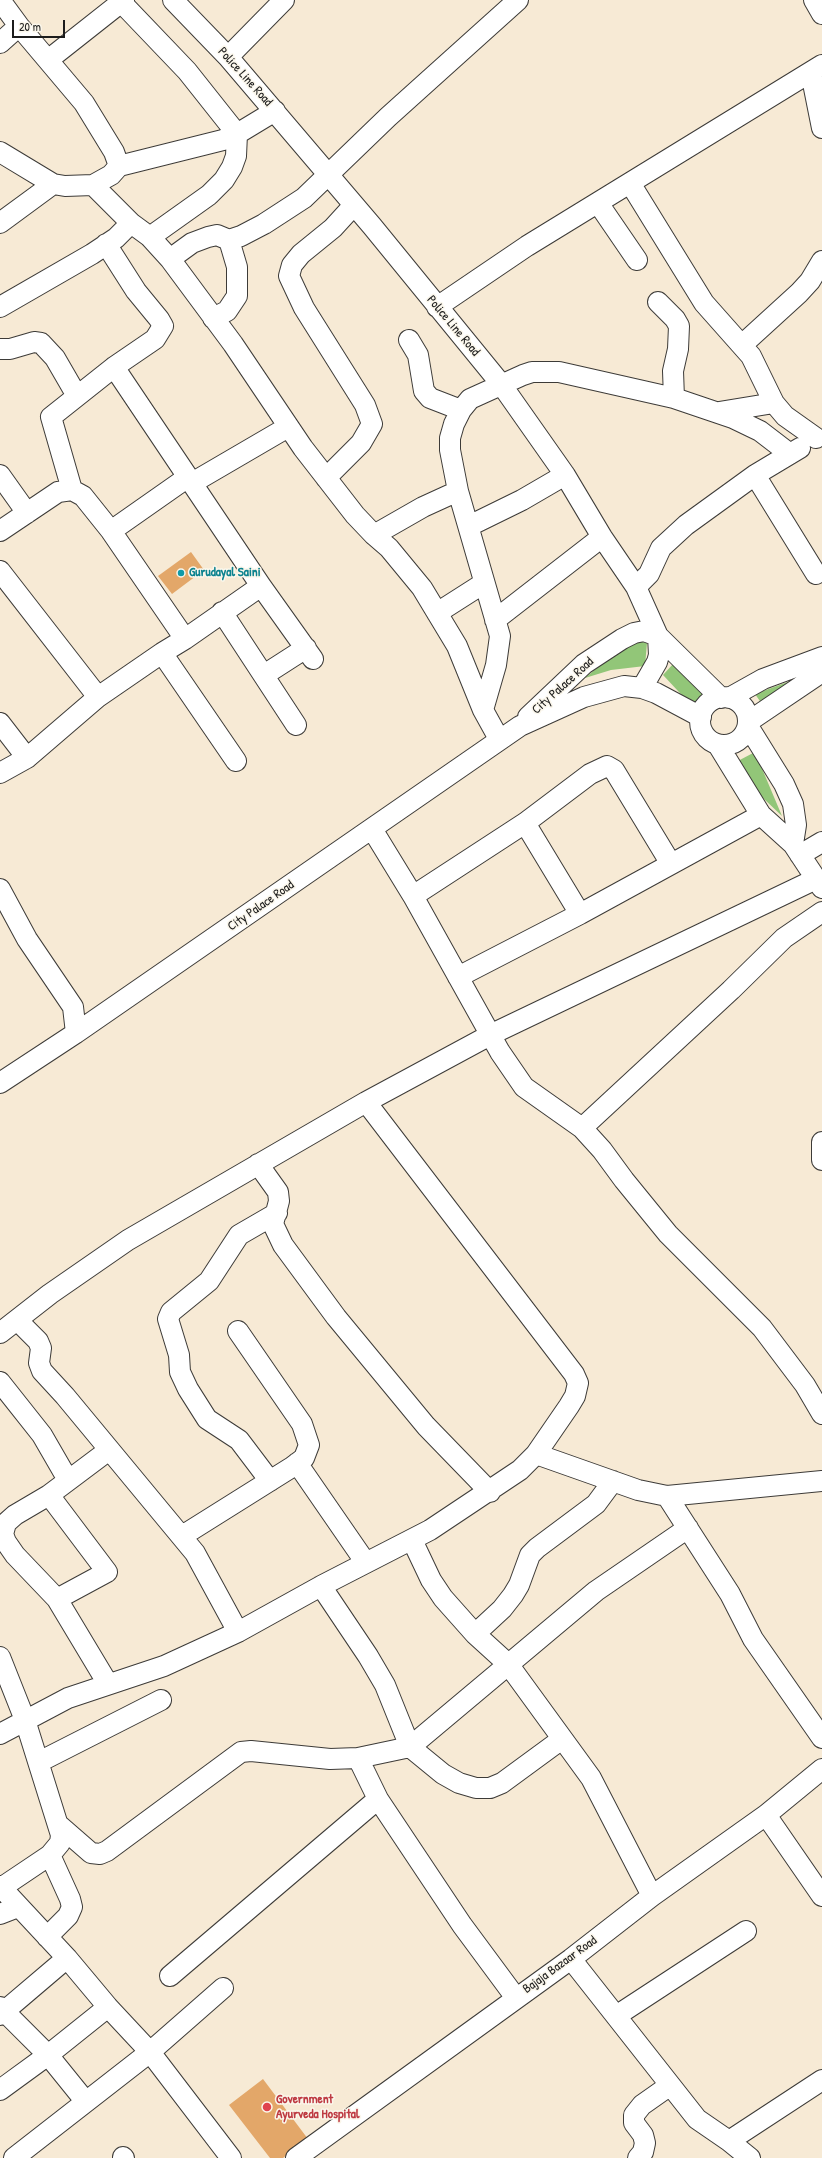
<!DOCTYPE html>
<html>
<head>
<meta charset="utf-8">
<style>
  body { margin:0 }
  #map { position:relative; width:822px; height:2158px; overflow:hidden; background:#f7ead5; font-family:"Patrick Hand",sans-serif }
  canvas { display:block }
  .scale { position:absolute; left:12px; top:20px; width:53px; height:18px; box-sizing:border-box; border:2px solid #1c1c1c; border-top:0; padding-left:5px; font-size:12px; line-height:14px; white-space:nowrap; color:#1c1c1c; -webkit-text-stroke:3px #fbf7ec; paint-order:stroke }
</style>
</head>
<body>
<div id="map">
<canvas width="822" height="2158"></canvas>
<div class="scale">20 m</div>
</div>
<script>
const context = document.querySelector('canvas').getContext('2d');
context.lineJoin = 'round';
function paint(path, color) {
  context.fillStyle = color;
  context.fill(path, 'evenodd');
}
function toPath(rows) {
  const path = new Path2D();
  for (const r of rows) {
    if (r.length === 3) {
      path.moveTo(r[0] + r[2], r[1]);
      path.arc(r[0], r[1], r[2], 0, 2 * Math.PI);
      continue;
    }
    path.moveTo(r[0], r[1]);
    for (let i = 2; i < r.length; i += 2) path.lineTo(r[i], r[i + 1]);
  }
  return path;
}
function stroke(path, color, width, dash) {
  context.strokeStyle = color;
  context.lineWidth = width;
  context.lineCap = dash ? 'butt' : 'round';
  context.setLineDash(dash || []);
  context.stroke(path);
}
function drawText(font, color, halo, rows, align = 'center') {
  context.font = font + ' "Patrick Hand",sans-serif';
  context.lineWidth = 3;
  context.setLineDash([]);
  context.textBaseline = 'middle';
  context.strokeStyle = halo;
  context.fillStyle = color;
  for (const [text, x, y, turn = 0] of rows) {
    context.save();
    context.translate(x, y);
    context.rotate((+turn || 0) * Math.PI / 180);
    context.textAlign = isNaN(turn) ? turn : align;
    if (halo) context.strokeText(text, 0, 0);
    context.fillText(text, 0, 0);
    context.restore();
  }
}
paint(toPath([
  [638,641,647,643,645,666,611,670,585,678,618,650],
  [673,664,705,695,693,707,663,675],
  [804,676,764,707,755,694],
  [755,752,782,816,764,799,734,763]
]), '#92c678');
paint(toPath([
  [191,552,204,570,172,594,158,576],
  [263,2079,308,2139,283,2158,270,2158,229,2105]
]), '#e3a769');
const minor = toPath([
  [173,0,228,57,372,226,501,384,565,475,602,537,636,587,658,636,659,655,657,662,642,688],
  [814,0,822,14],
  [121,2,187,71,237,134,236,156,232,167,224,180,209,195,150,237],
  [0,43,19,26],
  [228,57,284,0],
  [48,60,124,0],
  [811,73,822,128],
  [0,152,53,184,65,186,93,185,111,175,119,166,114,152,84,103,19,26,0,0],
  [119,166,223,140,237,134,275,111],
  [630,183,704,303,751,356,774,403,785,416,816,438],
  [93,185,131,223,150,237,170,259,233,344,303,448,355,515,374,535,389,548,422,588,457,646,483,710,499,739],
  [598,203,637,260],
  [0,223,53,184],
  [170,259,192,243,208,237,217,235,229,240,241,236,264,224,304,198,388,117,518,0],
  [658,302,675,319,679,326,678,349,673,371,674,398],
  [0,307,92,254,116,238,131,223],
  [437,307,527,246,822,65],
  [213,318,227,311,237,296,237,267,229,240],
  [409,340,418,355,424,391,430,398,461,410],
  [742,345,799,293,810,281,822,261],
  [0,349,10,349,34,342,41,343,55,358,77,396],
  [114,367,261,586,313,659],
  [719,412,774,403],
  [0,475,27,513],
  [755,475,816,574],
  [326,478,361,443,372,424,365,405,304,308,289,276,292,265,301,254,333,228,354,205],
  [192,483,288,427],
  [72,490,51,417,114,367,155,339,163,326,159,319,136,291,106,244],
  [469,526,522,500,565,475],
  [0,531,58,492,72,490,83,496,111,531,185,639],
  [111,531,188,477],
  [374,535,423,507,458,491],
  [0,571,98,697],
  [636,587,649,574,661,548,686,525,755,475,800,448],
  [222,612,296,725],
  [437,613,484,583],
  [495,620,602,537],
  [162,653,236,761],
  [264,675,306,648],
  [724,721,24],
  [729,698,763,679,822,657],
  [483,710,496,665,500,636,458,491,450,450,450,438,454,424,461,410,470,399,523,375,532,372,559,372,674,398,733,418,760,431,790,454],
  [528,717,584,664,622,639,634,633,644,631,658,636,721,698],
  [748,722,822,672],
  [0,723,27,758],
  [748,726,784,784,793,804,796,825,793,844],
  [718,745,761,815,793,844,822,888],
  [0,773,27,758,98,697,162,653,185,639,261,586],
  [525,823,580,914],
  [372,829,413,896,500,1052,524,1087,582,1128,602,1150,624,1180,668,1234,762,1328,805,1385,822,1414],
  [800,855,822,842],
  [0,889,27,939,73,1007,76,1033],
  [413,896,525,823,590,774,607,766,614,770,671,864],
  [458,977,580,914,761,815],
  [0,1083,76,1033,520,726,584,697,624,686,642,688,656,693,701,717],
  [582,1128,731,990,784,938,822,912],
  [822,1142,822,1160],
  [258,1164,278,1192,279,1201,273,1224,283,1245,336,1317,426,1426,490,1492],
  [17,1320,38,1341,41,1348,39,1363,42,1371,65,1396,195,1553,238,1632],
  [0,1333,50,1294,128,1240,366,1102,492,1034,816,879],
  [0,1382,42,1435,68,1480],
  [536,1454,638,1490,667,1496,822,1481],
  [297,1463,366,1563],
  [270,1481,239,1440,207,1419,188,1389,180,1372,179,1355,168,1319,171,1312,209,1281,239,1235,277,1213],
  [49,1495,107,1572,57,1599],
  [667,1496,730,1594,753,1639,822,1738],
  [182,1536,292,1467,304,1458,309,1445,302,1424,238,1331],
  [412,1540,431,1580,443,1598,475,1634,508,1664,591,1778,652,1896],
  [321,1586,368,1656,385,1685,410,1747,443,1774,459,1783,476,1788,490,1788,502,1783,562,1739],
  [475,1634,502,1609,513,1595,519,1585,530,1555,537,1548,596,1504,613,1481],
  [0,1657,25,1720,61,1835,60,1843,50,1855,1,1888],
  [108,1684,57,1599,15,1555,6,1542,3,1534,6,1523,15,1515,49,1495,109,1450],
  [0,1734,68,1698,164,1666,238,1632,321,1586,430,1530,520,1470,536,1454,569,1406,575,1396,578,1383,574,1374,366,1102],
  [358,1758,378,1799,462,1925,516,1998],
  [39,1762,161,1700],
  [766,1815,822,1896],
  [60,1826,91,1853,100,1854,107,1851,241,1752,251,1751,330,1759,358,1758,410,1747,596,1591,688,1528],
  [0,1886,67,1958,108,2007,150,2052,231,2158],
  [0,1914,18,1907],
  [47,1937,68,1916,72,1907,70,1899,50,1855],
  [571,1959,697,2119,729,2141,750,2158],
  [170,1976,378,1799],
  [0,2007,48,2055,86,2102],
  [0,2015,67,1958],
  [616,2016,746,1931],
  [0,2090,48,2055,108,2007],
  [729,2141,822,2080],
  [123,2157,124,2158],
  [14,2158,150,2052,223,1988],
  [296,2158,571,1959,652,1896,766,1815,822,1769],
  [638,2158,643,2152,645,2143,643,2135,634,2123,634,2115,642,2105,669,2086]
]);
stroke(minor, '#3d3b38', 22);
stroke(minor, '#fff', 20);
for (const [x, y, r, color] of [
  [181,573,4,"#0f9aa8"],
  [267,2107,5,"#e0444e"]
]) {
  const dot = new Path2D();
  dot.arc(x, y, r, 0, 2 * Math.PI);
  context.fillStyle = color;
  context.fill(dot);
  stroke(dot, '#fbf7ec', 1.5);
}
drawText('13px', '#1c1c1c', '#fbf7ec', [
  ["Police Line Road",245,77,48],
  ["Police Line Road",453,326,50],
  ["City Palace Road",563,686,-42],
  ["City Palace Road",261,906,-35],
  ["Bajaja Bazaar Road",560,1965,-36]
]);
drawText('bold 13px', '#0d838f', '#fbf7ec', [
  ["Gurudayal Saini",189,573]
], 'left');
drawText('bold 13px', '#be3a42', '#fbf7ec', [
  ["Government",276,2100],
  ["Ayurveda Hospital",276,2115]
], 'left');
</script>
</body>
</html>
